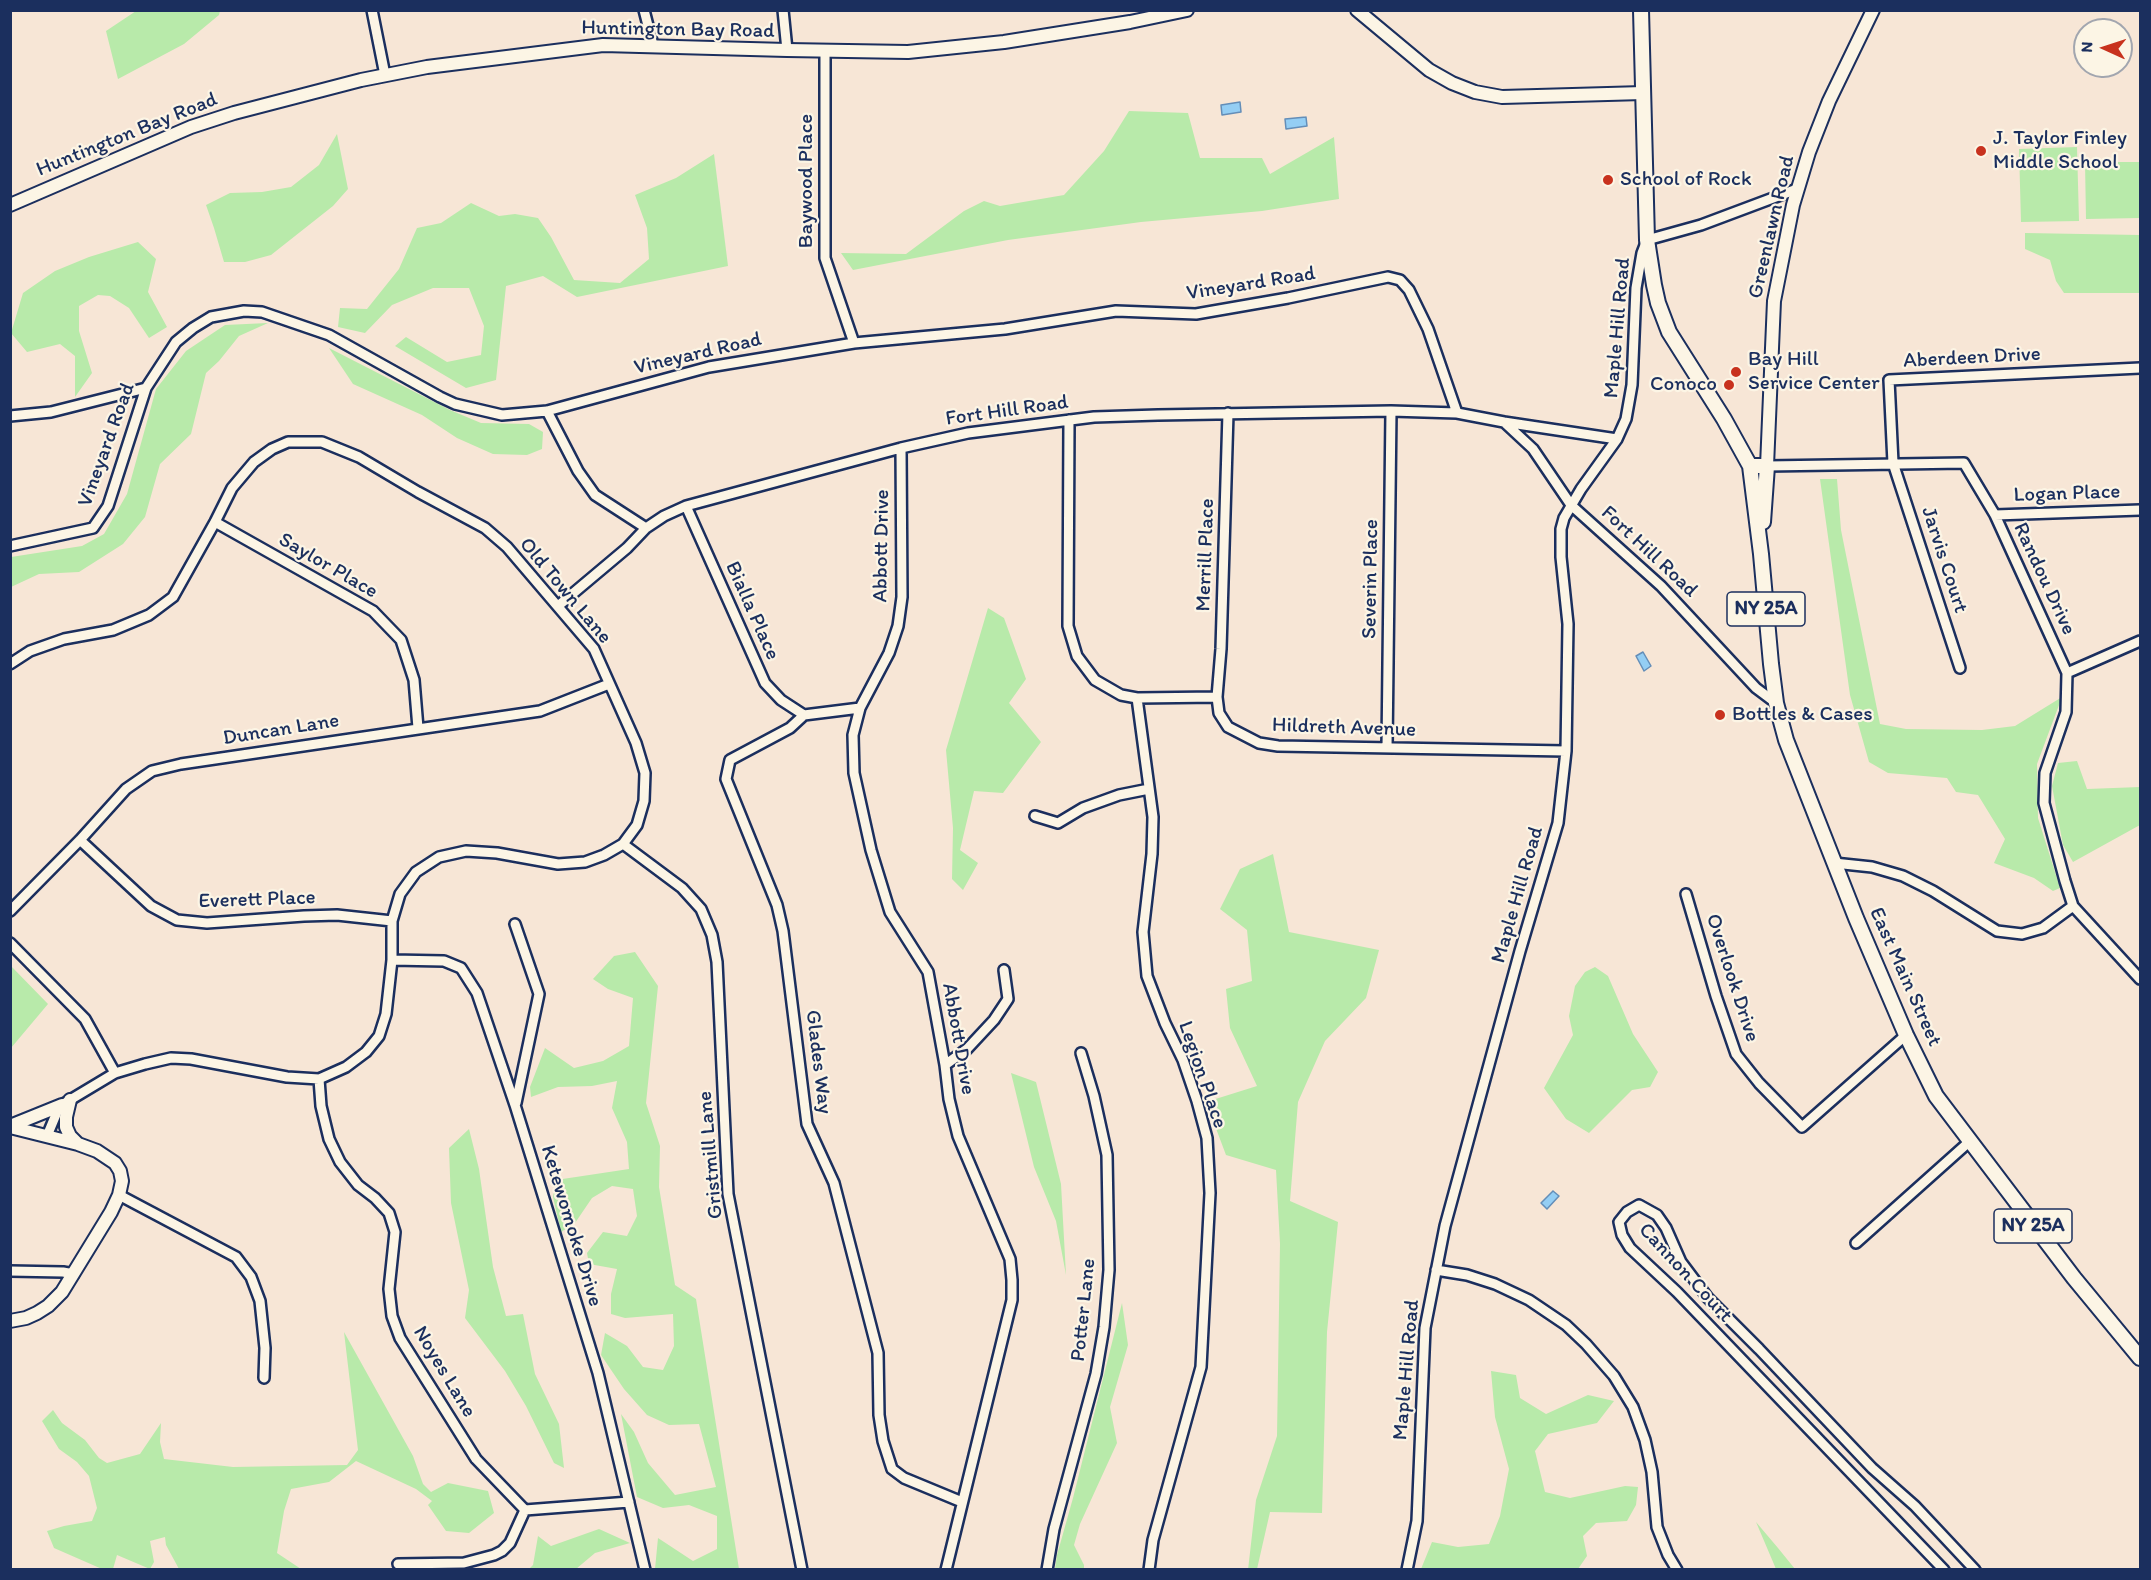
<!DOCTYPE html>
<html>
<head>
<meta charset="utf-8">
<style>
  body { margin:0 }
  #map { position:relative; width:2151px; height:1580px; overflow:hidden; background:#f7e6d6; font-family:Itim,sans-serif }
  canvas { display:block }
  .frame { position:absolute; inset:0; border:12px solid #1b2f5e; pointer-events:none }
  .north { position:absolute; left:2073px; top:18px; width:60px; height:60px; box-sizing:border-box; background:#fcf5e5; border:2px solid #a2a6af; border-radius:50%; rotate:273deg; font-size:16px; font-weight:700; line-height:24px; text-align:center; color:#1b2f5e }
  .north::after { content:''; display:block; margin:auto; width:21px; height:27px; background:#c8321e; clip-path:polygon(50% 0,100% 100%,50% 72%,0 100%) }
</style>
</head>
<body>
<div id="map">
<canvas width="2151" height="1580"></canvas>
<div class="frame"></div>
<div class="north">N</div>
</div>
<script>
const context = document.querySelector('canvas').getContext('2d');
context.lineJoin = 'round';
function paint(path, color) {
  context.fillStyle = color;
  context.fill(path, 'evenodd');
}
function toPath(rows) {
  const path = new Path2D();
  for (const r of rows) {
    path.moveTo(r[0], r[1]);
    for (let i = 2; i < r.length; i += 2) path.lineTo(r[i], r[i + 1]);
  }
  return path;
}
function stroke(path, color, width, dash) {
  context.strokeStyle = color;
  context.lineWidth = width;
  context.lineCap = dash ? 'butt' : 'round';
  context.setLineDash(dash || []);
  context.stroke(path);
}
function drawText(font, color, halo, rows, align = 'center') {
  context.font = font + ' Itim,sans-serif';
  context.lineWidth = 4.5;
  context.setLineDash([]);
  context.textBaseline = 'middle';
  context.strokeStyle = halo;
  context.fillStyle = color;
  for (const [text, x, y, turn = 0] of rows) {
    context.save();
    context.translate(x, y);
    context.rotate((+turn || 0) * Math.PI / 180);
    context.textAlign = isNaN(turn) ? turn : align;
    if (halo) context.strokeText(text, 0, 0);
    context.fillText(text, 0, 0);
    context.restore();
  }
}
paint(toPath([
  [136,11,136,10,220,11,219,15,184,44,118,79,106,31],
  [1129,111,1188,113,1200,158,1262,158,1270,174,1334,137,1339,199,1262,211,1141,222,1008,240,853,270,841,253,906,254,964,211,984,201,1000,206,1064,195,1104,151],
  [337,134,348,189,333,206,271,255,245,262,224,262,214,228,206,205,230,193,262,192,291,187,319,165],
  [2077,147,2079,221,2021,222,2019,149],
  [714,154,728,266,577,297,543,276,506,286,496,380,466,388,395,346,406,337,447,362,481,355,484,326,469,288,433,288,392,305,365,333,338,327,340,308,367,309,399,269,417,228,441,223,471,203,499,216,515,214,538,218,551,237,574,280,620,283,649,259,647,228,635,195,676,178],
  [2085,162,2140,162,2140,218,2086,219],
  [2025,233,2140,235,2140,293,2064,293,2056,281,2050,260,2025,249],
  [138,242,156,259,148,292,167,327,149,338,129,308,110,296,98,295,79,306,79,331,92,373,75,397,75,356,60,344,27,352,11,333,23,293,55,271,89,257],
  [268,323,239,336,219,361,206,373,191,434,160,464,145,517,123,544,79,572,39,574,11,587,11,557,82,546,104,534,127,494,156,389,186,351,225,325],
  [329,348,450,410,481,423,529,424,543,432,542,449,527,455,493,454,457,438,422,415,353,384],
  [1837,479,1841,530,1880,724,1906,729,1982,730,2015,726,2062,697,2037,764,2038,818,2060,888,2053,891,2034,878,1994,863,2005,839,1978,795,1956,792,1947,778,1888,773,1869,762,1850,695,1820,479],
  [988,608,1004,618,1026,679,1009,703,1041,742,1003,793,974,791,960,850,978,863,963,890,952,879,953,828,946,750],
  [2077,761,2087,789,2140,787,2140,825,2073,862,2063,845,2052,786,2058,763],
  [1273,854,1289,932,1379,950,1366,998,1325,1041,1298,1102,1290,1201,1338,1222,1327,1332,1322,1513,1270,1512,1257,1569,1248,1570,1256,1500,1277,1436,1280,1244,1276,1170,1226,1155,1206,1102,1257,1086,1230,1028,1226,989,1252,981,1247,930,1220,909,1240,869],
  [635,952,658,986,646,1103,660,1146,659,1187,675,1285,696,1299,739,1569,655,1569,658,1538,693,1561,717,1549,717,1516,689,1505,663,1508,637,1497,621,1414,634,1432,648,1463,675,1495,716,1487,699,1424,669,1425,647,1415,624,1389,601,1355,605,1333,627,1346,643,1367,663,1370,674,1346,673,1314,625,1318,611,1314,611,1294,617,1269,589,1264,587,1253,603,1232,627,1236,637,1216,633,1189,612,1186,592,1198,575,1223,561,1232,553,1197,556,1180,629,1169,627,1142,612,1108,617,1081,592,1086,558,1087,531,1097,530,1087,545,1048,574,1068,603,1061,629,1046,633,998,608,989,593,979,614,956],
  [11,966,48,1004,11,1048],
  [1595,967,1608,976,1633,1034,1658,1072,1650,1087,1632,1090,1589,1133,1566,1119,1544,1088,1573,1035,1569,1016,1575,986,1585,972],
  [1011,1073,1036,1082,1061,1184,1066,1275,1056,1221,1034,1167],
  [469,1129,479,1169,493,1267,506,1316,523,1314,535,1374,559,1424,564,1468,554,1463,526,1406,505,1371,465,1318,469,1290,451,1203,449,1148],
  [1122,1303,1128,1345,1110,1407,1117,1443,1080,1524,1074,1545,1084,1565,1084,1569,1055,1569,1057,1555,1073,1498],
  [344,1332,413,1456,423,1484,431,1492,448,1483,488,1491,494,1513,469,1533,446,1531,428,1505,432,1501,416,1489,356,1461,329,1482,291,1489,284,1511,277,1553,301,1569,179,1569,166,1545,165,1537,150,1541,154,1562,150,1569,117,1555,113,1569,102,1569,54,1548,47,1531,64,1526,92,1521,97,1508,89,1476,77,1462,59,1449,42,1421,53,1410,62,1423,85,1440,99,1458,107,1463,140,1454,161,1423,160,1442,164,1459,233,1467,347,1465,358,1450],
  [1491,1371,1516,1375,1520,1398,1546,1414,1588,1395,1614,1401,1597,1423,1548,1434,1535,1451,1545,1492,1570,1498,1625,1486,1638,1487,1636,1505,1627,1521,1596,1523,1583,1536,1587,1556,1578,1569,1421,1569,1432,1542,1458,1547,1489,1544,1500,1516,1509,1469,1495,1417],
  [1756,1522,1778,1548,1795,1569,1776,1569],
  [599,1529,630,1543,595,1553,576,1569,529,1569,533,1565,538,1536,551,1546]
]), '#b8eaaa');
const water = toPath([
  [1240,102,1241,112,1222,115,1221,105,1240,102],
  [1306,117,1307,126,1286,129,1285,119,1306,117],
  [1643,652,1651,666,1644,671,1636,656,1643,652],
  [1553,1191,1559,1196,1547,1209,1541,1203,1553,1191]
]);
paint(water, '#94cef4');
stroke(water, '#648eb8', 1.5);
const street = toPath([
  [372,10,385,75],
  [644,10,653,45],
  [783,10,787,50],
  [825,51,825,258,854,343],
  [547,411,578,471,595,495,646,528],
  [1228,413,1221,649,1217,697,1219,713,1228,727,1259,743,1278,746,1566,751],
  [10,416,51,412,146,388],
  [1069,420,1068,626,1077,656,1095,680,1121,695,1137,698,1217,697],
  [1504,422,1617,439],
  [901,448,902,597,898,626,889,653,860,708,853,735,854,773,871,850,890,912,928,972,945,1065,949,1099,958,1136,1010,1259,1012,1280,1012,1300,946,1570],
  [1767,466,1964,463,1995,515,2067,673,2066,712,2045,773,2044,803,2065,881,2073,906,2140,979],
  [686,506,765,683,781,700,804,715],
  [1995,515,2140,510],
  [215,522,373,611,401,640,414,680,418,728],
  [10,546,93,528,108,506,146,388,176,342,193,328,211,317,244,311,262,312,329,335,440,397,455,404,502,415,547,411,709,367,854,343,1005,329,1116,311,1196,314,1288,298,1388,277,1400,280,1409,290,1428,329,1457,413],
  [558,606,627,548,646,528,664,516,686,506,901,448,968,433,1094,417,1158,415,1391,411,1457,413,1504,422,1533,449,1571,505,1661,586,1756,688,1776,703],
  [10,664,30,651,64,639,113,630,149,615,173,597,215,522,232,488,254,462,272,449,288,442,322,442,359,457,418,492,485,528,507,547,594,649,636,743,645,773,644,801,637,825,623,844,604,855,585,862,558,864,497,853,466,851,439,857,416,872,400,894,392,921,392,960,386,1014,379,1036,366,1052,346,1067,319,1079,287,1077,191,1059,171,1058,145,1064,115,1073,65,1103,57,1112,47,1136],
  [1960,668,1893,463,1889,380,2140,368],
  [2067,673,2140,641],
  [1137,698,1153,817,1152,854,1143,932,1147,976,1165,1023,1183,1060,1197,1101,1207,1138,1210,1193,1201,1367,1153,1540,1149,1570],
  [860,708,804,715,790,728,730,760,726,779,777,905,783,931,807,1124,834,1183,878,1353,879,1415,883,1441,892,1469,904,1478,962,1502],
  [1387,748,1391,411],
  [1035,816,1058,823,1083,808,1119,795,1149,789],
  [80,840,151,906,177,920,207,923,304,916,337,915,392,921],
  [623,844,682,888,701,909,712,935,717,962,728,1194,802,1570],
  [1834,863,1872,867,1903,876,1933,891,1997,931,2022,934,2043,928,2073,906],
  [1686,894,1716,996,1736,1054,1759,1083,1802,1127,1906,1035],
  [10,911,80,840,126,789,152,771,181,764,540,711,609,684],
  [515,924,539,994,516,1103],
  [10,943,85,1019,115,1073],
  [392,960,444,961,461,968,477,993,515,1105,598,1373,645,1570],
  [945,1065,967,1049,994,1020,1008,999,1004,970],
  [319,1079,321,1106,329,1139,340,1162,358,1185,375,1198,389,1213,395,1232,389,1289,392,1316,400,1338,476,1459,525,1510,629,1502],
  [119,1195,236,1257,251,1277,260,1301,265,1348,264,1378],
  [1856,1243,1969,1142],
  [1436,1270,1467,1275,1495,1284,1529,1300,1566,1325,1586,1344,1614,1376,1633,1407,1645,1440,1652,1472,1657,1527,1668,1555,1677,1570],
  [10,1271,63,1272,74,1274],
  [398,1564,464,1563,494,1555,502,1551,510,1543,525,1510],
  [1047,1570,1054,1529,1096,1374,1104,1327,1109,1270,1107,1155,1094,1096,1081,1053],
  [1407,1570,1417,1521,1425,1328,1445,1226,1520,951,1558,823,1566,751,1568,624,1561,557,1561,529,1564,518,1581,489,1617,439,1626,419,1632,385,1636,288,1642,253,1647,240,1701,225,1797,189],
  [1944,1570,1677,1292,1630,1248,1622,1235,1619,1222,1627,1212,1639,1205,1657,1215,1666,1228,1681,1262,1708,1298,1759,1349,1872,1468,1915,1506,1975,1570]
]);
const secondary = toPath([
  [1357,10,1429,70,1452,83,1475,92,1502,97,1643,93],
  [10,205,191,127,234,113,361,80,427,67,603,45,787,50,908,52,1004,42,1130,22,1187,10],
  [1767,466,1774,301,1793,205,1809,152,1829,101,1873,10],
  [70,1100,66,1117,66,1127,70,1136,77,1143],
  [10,1126,62,1105],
  [10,1127,78,1144,97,1151,115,1163,120,1171,122,1181,119,1195,111,1212,62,1292,48,1306,37,1313,26,1318,10,1321]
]);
const primary = toPath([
  [1641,10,1647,240,1654,285,1658,303,1669,332,1724,419,1750,466,1761,554,1771,664,1776,703,1786,740,1856,918,1906,1035,1936,1096,2074,1278,2140,1358],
  [1750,466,1767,466,1763,522]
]);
stroke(street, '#1b2f5e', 14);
stroke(secondary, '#1b2f5e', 16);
stroke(primary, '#1b2f5e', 18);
stroke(street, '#fcf5e5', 9);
stroke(secondary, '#fcf5e5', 12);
stroke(primary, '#fcf5e5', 14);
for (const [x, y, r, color] of [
  [1981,151,6,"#c8321e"],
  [1608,180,6,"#c8321e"],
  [1736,372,6,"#c8321e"],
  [1729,385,6,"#c8321e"],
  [1720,715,6,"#c8321e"]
]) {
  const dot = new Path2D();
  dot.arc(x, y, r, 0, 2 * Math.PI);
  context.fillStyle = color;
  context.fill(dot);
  stroke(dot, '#fcf5e5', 2);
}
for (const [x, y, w] of [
  [1766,609,78],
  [2033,1226,78]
]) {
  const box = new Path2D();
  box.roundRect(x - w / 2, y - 17, w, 34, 4.5);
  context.fillStyle = '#fcf5e5';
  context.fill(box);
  stroke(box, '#1b2f5e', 1.5);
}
drawText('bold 20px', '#1b2f5e', null, [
  ["NY 25A",1766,609],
  ["NY 25A",2033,1226]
]);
drawText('21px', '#1b2f5e', '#fcf5e5', [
  ["Huntington Bay Road",678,30,1],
  ["Huntington Bay Road",127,135,-22],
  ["Baywood Place",807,181,-90],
  ["Greenlawn Road",1772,227,-77],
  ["Vineyard Road",1251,284,-9],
  ["Maple Hill Road",1618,328,-85],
  ["Vineyard Road",698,354,-13],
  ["Aberdeen Drive",1972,358,-3],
  ["Fort Hill Road",1007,411,-8],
  ["Vineyard Road",107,445,-70],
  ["Logan Place",2067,494,-2],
  ["Abbott Drive",882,546,-89],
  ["Fort Hill Road",1649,552,43],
  ["Merrill Place",1206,555,-88],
  ["Jarvis Court",1944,560,72],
  ["Saylor Place",328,566,30],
  ["Severin Place",1371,579,-89],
  ["Randou Drive",2044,579,65],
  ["Old Town Lane",565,591,50],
  ["Bialla Place",752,611,66],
  ["Hildreth Avenue",1344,728,2],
  ["Duncan Lane",281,730,-9],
  ["Maple Hill Road",1518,895,-74],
  ["Everett Place",257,900,-2],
  ["East Main Street",1905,977,66],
  ["Overlook Drive",1732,978,72],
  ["Abbott Drive",958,1039,80],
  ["Glades Way",818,1062,83],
  ["Legion Place",1202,1075,71],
  ["Gristmill Lane",711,1155,-95],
  ["Ketewomoke Drive",571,1226,73],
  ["Cannon Court",1685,1273,47],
  ["Potter Lane",1084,1310,-84],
  ["Maple Hill Road",1407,1370,-85],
  ["Noyes Lane",444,1372,59]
]);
drawText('21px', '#1b2f5e', '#fcf5e5', [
  ["J. Taylor Finley",1993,139],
  ["Middle School",1993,163],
  ["School of Rock",1620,180],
  ["Bay Hill",1748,360],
  ["Service Center",1748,384],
  ["Conoco",1717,385,"right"],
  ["Bottles & Cases",1732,715]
], 'left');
</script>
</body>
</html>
